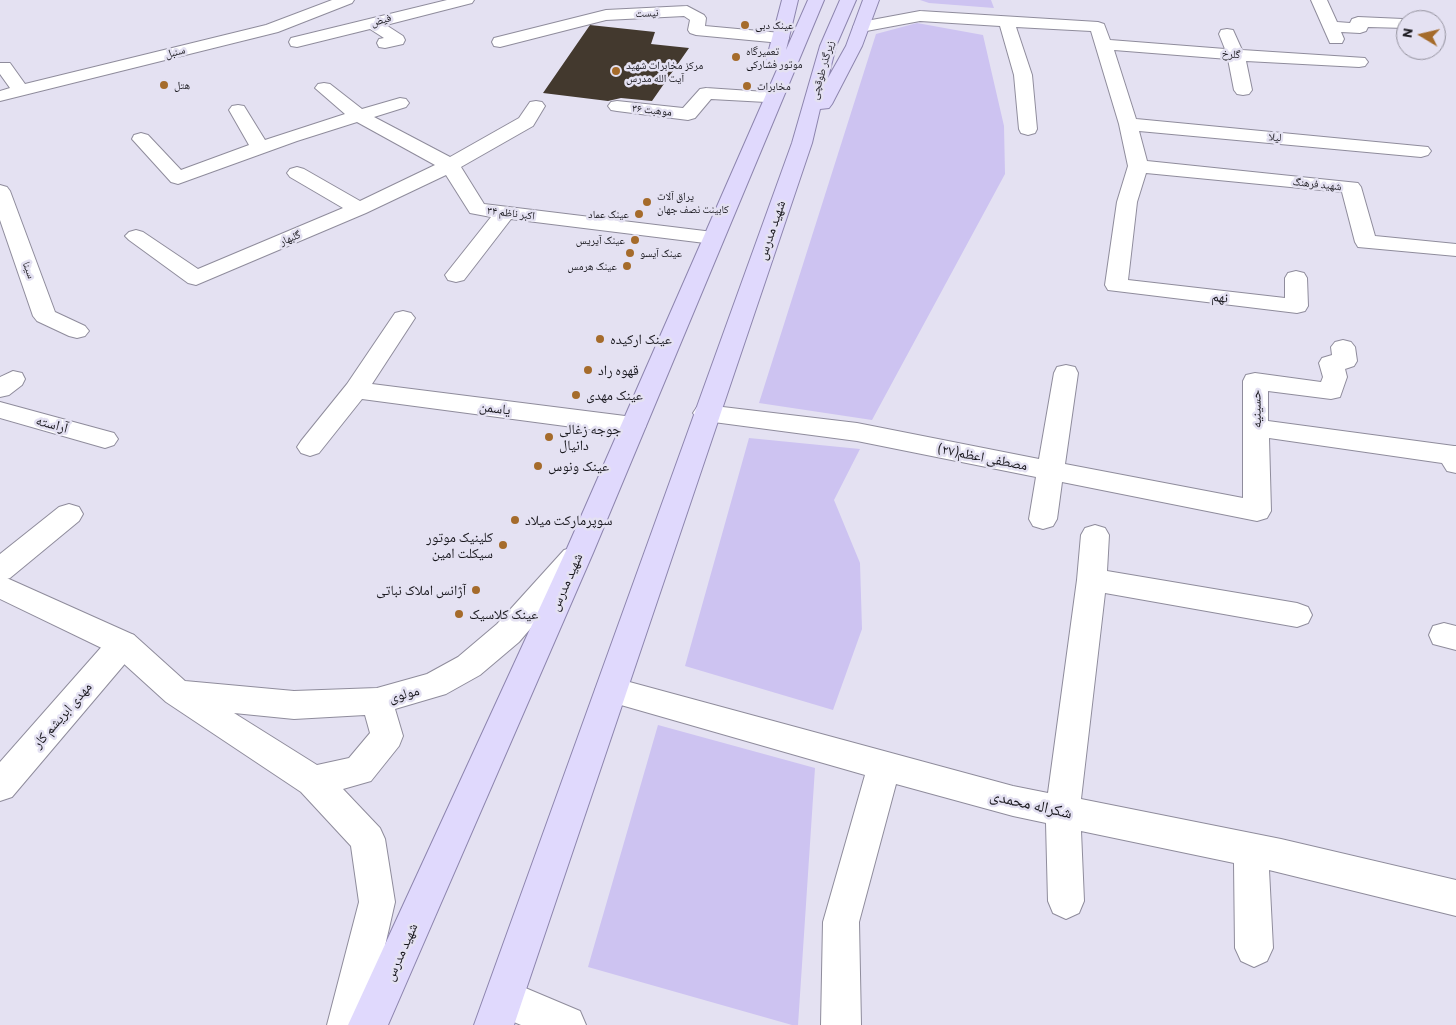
<!DOCTYPE html>
<html>
<head>
<meta charset="utf-8">
<style>
  body { margin:0 }
  #map { position:relative; width:1456px; height:1025px; overflow:hidden; background:#e4e1f2; font-family:Barlow,sans-serif }
  canvas { display:block }
  .north { position:absolute; left:1396px; top:10px; width:50px; height:50px; box-sizing:border-box; background:#e4e1f2; border:1px solid #93919d; border-radius:50%; rotate:279deg; font-size:14px; font-weight:700; line-height:20px; text-align:center; color:#19181e }
  .north::after { content:''; display:block; margin:auto; width:18px; height:22px; background:#a56b2b; clip-path:polygon(50% 0,100% 100%,50% 72%,0 100%) }
</style>
</head>
<body>
<div id="map">
<canvas width="1456" height="1025"></canvas>
<div class="north">N</div>
</div>
<script>
const context = document.querySelector('canvas').getContext('2d');
context.lineJoin = 'round';
function paint(path, color) {
  context.fillStyle = color;
  context.fill(path, 'evenodd');
}
function toPath(rows) {
  const path = new Path2D();
  for (const r of rows) {
    path.moveTo(r[0], r[1]);
    for (let i = 2; i < r.length; i += 2) path.lineTo(r[i], r[i + 1]);
  }
  return path;
}
function stroke(path, color, width, dash) {
  context.strokeStyle = color;
  context.lineWidth = width;
  context.lineCap = dash ? 'butt' : 'round';
  context.setLineDash(dash || []);
  context.stroke(path);
}
function drawText(font, color, halo, rows, align = 'center') {
  context.font = font + ' Barlow,"Noto Naskh Arabic",sans-serif';
  context.lineWidth = 5;
  context.setLineDash([]);
  context.textBaseline = 'middle';
  context.strokeStyle = halo;
  context.fillStyle = color;
  for (const [text, x, y, turn = 0] of rows) {
    context.save();
    context.translate(x, y);
    context.rotate((+turn || 0) * Math.PI / 180);
    context.textAlign = isNaN(turn) ? turn : align;
    if (halo) context.strokeText(text, 0, 0);
    context.fillText(text, 0, 0);
    context.restore();
  }
}
paint(toPath([
  [920,0,991,0,994,8,929,3],
  [917,23,983,35,1004,126,1005,174,872,420,759,403,876,34],
  [749,438,860,449,834,500,860,563,862,629,833,710,685,666],
  [658,725,815,768,798,1025,792,1025,588,967]
]), '#cdc3f1');
paint(toPath([
  [590,25,655,32,651,44,689,48,652,101,621,98,608,101,543,93]
]), '#43392e');
const street = toPath([
  [332,0,354,0,352,3,278,32,0,101,0,91,10,88,0,74,0,63,10,63,25,84,266,25,332,0],
  [447,0,474,0,472,3,386,25,403,36,405,40,403,44,385,48,379,47,377,43,379,39,384,38,370,29,297,47,291,46,289,42,291,38,447,0],
  [1311,0,1327,0,1337,22,1350,23,1352,19,1358,17,1403,19,1407,20,1406,28,1368,27,1366,31,1360,33,1341,32,1344,39,1342,43,1330,43,1311,0],
  [687,6,704,15,706,18,705,26,781,33,787,34,789,38,787,42,781,43,696,35,690,33,688,30,690,20,684,16,606,20,500,47,494,46,492,42,494,38,606,10,687,6],
  [920,11,1098,22,1104,24,1110,40,1225,49,1219,34,1221,30,1227,29,1233,30,1242,50,1365,58,1368,62,1365,66,1359,67,1246,61,1252,90,1249,94,1243,95,1237,94,1234,90,1228,59,1114,50,1136,119,1428,147,1431,151,1428,155,1421,157,1139,131,1147,161,1358,183,1361,187,1375,236,1456,244,1456,256,1358,247,1355,242,1342,192,1146,173,1137,202,1128,280,1285,298,1285,278,1288,273,1296,271,1304,273,1307,278,1308,306,1305,311,1297,313,1108,290,1105,285,1117,202,1128,166,1119,124,1091,31,1016,27,1032,75,1037,129,1035,133,1028,135,1021,133,1019,129,1014,75,1000,26,920,21,861,32,855,30,853,27,855,24,861,22,920,11],
  [324,83,330,84,362,109,400,98,406,99,409,103,406,107,374,117,450,157,519,118,530,102,536,101,542,102,545,106,533,126,461,167,484,204,713,232,721,233,724,238,721,243,713,244,511,219,464,280,456,282,448,280,445,275,491,217,470,213,446,175,366,213,196,285,188,283,129,240,125,236,129,232,136,230,143,232,198,269,343,208,290,177,287,173,290,169,297,167,304,169,360,201,435,165,357,122,297,141,178,184,171,182,132,139,134,135,141,133,148,135,181,170,249,145,229,110,232,106,238,105,244,106,265,140,345,114,315,88,318,84,324,83],
  [706,88,766,92,772,93,775,97,772,101,766,102,711,99,695,118,688,120,617,111,611,110,608,106,611,102,617,101,683,108,700,89,706,88],
  [0,185,7,187,10,191,55,312,85,326,89,331,85,336,77,338,69,336,37,321,33,316,0,220,0,185],
  [403,311,411,313,415,318,372,384,633,417,642,420,646,426,642,432,633,435,362,399,319,453,310,456,301,453,297,447,301,441,347,384,395,313,403,311],
  [1343,340,1351,342,1355,347,1357,361,1354,366,1345,369,1347,377,1340,397,1331,399,1268,391,1268,421,1454,446,1456,446,1456,473,1447,471,1442,463,1269,438,1271,511,1267,518,1257,521,1062,482,1057,519,1053,526,1043,529,1033,526,1029,519,1036,477,857,441,706,421,697,419,693,413,697,407,706,405,857,423,1039,459,1054,373,1057,367,1066,365,1075,367,1078,373,1065,464,1243,498,1243,381,1246,375,1255,373,1321,382,1323,377,1319,363,1322,358,1332,355,1331,347,1335,342,1343,340],
  [13,371,22,373,25,379,22,385,9,395,0,397,0,377,13,371],
  [0,402,114,433,118,439,114,445,105,448,0,418,0,402],
  [69,504,79,507,83,514,79,521,10,578,0,581,0,554,59,507,69,504],
  [1095,525,1105,528,1109,535,1107,571,1297,603,1308,607,1312,615,1308,623,1297,627,1105,593,1081,799,1281,839,1456,880,1456,916,1269,870,1273,948,1267,961,1254,967,1241,961,1235,948,1234,863,1081,831,1084,901,1079,913,1066,919,1053,913,1048,901,1046,823,1013,816,896,784,859,922,861,1025,821,1025,823,922,865,775,600,699,595,690,600,681,611,677,1013,786,1048,793,1077,580,1081,535,1085,528,1095,525],
  [1444,623,1456,626,1456,650,1433,644,1429,635,1433,626,1444,623],
  [123,632,134,635,138,644,134,653,12,797,0,801,0,762,112,635,123,632]
]);
const secondary = toPath([
  [574,547,584,550,588,558,584,566,519,642,480,675,446,694,395,709,403,736,399,746,371,781,343,789,380,828,385,839,395,902,367,1025,327,1025,359,902,351,846,301,792,166,702,112,653,0,599,0,575,134,635,185,681,294,691,377,688,427,674,458,657,497,624,564,550,574,547],
  [234,713,294,719,365,715,370,733,349,758,317,765,234,713],
  [504,979,580,1011,586,1025,521,1025,490,1012,485,998,490,984,504,979]
]);
const primary = toPath([
  [782,0,798,0,786,50,808,0,824,0,593,553,388,1025,348,1025,565,553,779,65,769,65,766,61,782,0],
  [840,0,856,0,836,46,828,78,846,46,863,0,879,0,862,46,832,104,829,108,820,109,812,143,514,1025,474,1025,792,143,820,46,840,0]
]);
stroke(street, '#8f8c9c', 2);
stroke(secondary, '#8f8c9c', 2);
stroke(primary, '#8d85ae', 2);
paint(street, '#fff');
paint(secondary, '#fff');
paint(primary, '#e0d9fd');
for (const [x, y, r, color] of [
  [745,25,5,"#a56b2b"],
  [736,57,5,"#a56b2b"],
  [616,71,5,"#a56b2b"],
  [164,85,5,"#a56b2b"],
  [747,86,5,"#a56b2b"],
  [647,202,5,"#a56b2b"],
  [639,214,5,"#a56b2b"],
  [635,240,5,"#a56b2b"],
  [630,253,5,"#a56b2b"],
  [627,266,5,"#a56b2b"],
  [600,339,5,"#a56b2b"],
  [588,370,5,"#a56b2b"],
  [576,395,5,"#a56b2b"],
  [549,437,5,"#a56b2b"],
  [538,466,5,"#a56b2b"],
  [515,520,5,"#a56b2b"],
  [503,545,5,"#a56b2b"],
  [476,590,5,"#a56b2b"],
  [459,614,5,"#a56b2b"]
]) {
  const dot = new Path2D();
  dot.arc(x, y, r, 0, 2 * Math.PI);
  context.fillStyle = color;
  context.fill(dot);
  stroke(dot, '#e4e1f2', 2);
}
drawText('11px', '#19181e', '#e4e1f2', [
  ["نیست",647,13,-3],
  ["فیض",381,20,-15],
  ["سنبل",175,52,-14],
  ["گلرخ",1231,54,4],
  ["زیرگذر طوقچی",822,70,-74],
  ["۳۶ موهبت",652,110,6],
  ["لیلا",1275,137,5],
  ["شهید فرهنگ",1317,184,6],
  ["۳۴ اکبر ناظم",511,213,7],
  ["گلبهار",290,238,-23],
  ["سینا",29,270,70]
]);
drawText('11px', '#19181e', '#e4e1f2', [
  ["عینک دبی",755,25],
  ["تعمیرگاه",746,51],
  ["موتور فشارکی",746,64],
  ["مرکز مخابرات شهید",626,65],
  ["آیت الله مدرس",626,78],
  ["هتل",174,85],
  ["مخابرات",757,86],
  ["یراق آلات",657,196],
  ["کابینت نصف جهان",657,209],
  ["عینک عماد",629,214,"right"],
  ["عینک آیریس",625,240,"right"],
  ["عینک آیسو",640,253],
  ["عینک هرمس",617,266,"right"]
], 'left');
drawText('14px', '#19181e', '#e4e1f2', [
  ["شهید مدرس",771,230,-71],
  ["نهم",1220,297,7],
  ["یاسمن",495,408,7],
  ["حسینیه",1256,409,-91],
  ["آراسته",52,424,15],
  ["مصطفی اعظم(۲۷)",983,457,11],
  ["شهید مدرس",566,582,-66],
  ["مولوی",404,694,-15],
  ["مهدی ابریشم کار",62,715,-49],
  ["شهید مدرس",401,952,-66]
]);
drawText('14px', '#19181e', '#e4e1f2', [
  ["عینک ارکیده",610,339],
  ["قهوه راد",598,370],
  ["عینک مهدی",586,395],
  ["جوجه زغالی",559,429],
  ["دانیال",559,445],
  ["عینک ونوس",548,466],
  ["سوپرمارکت میلاد",525,520],
  ["کلینیک موتور",493,537,"right"],
  ["سیکلت امین",493,553,"right"],
  ["آژانس املاک نباتی",466,590,"right"],
  ["عینک کلاسیک",469,614]
], 'left');
drawText('16px', '#19181e', '#e4e1f2', [
  ["شکراله محمدی",1031,804,13]
]);
</script>
</body>
</html>
